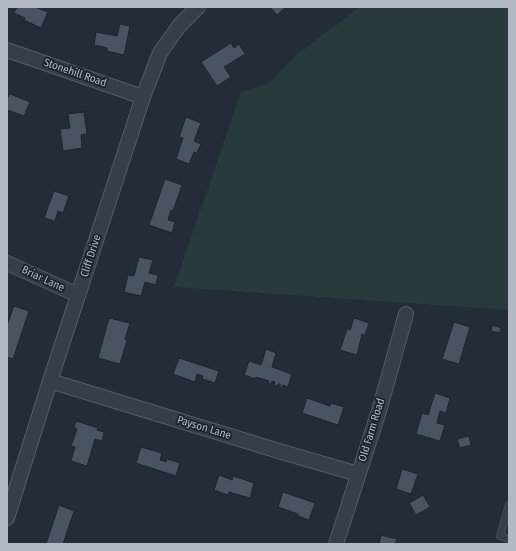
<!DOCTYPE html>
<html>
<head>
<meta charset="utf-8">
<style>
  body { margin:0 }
  #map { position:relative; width:516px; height:551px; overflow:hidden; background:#242c38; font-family:"Fira Sans Condensed",sans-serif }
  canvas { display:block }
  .frame { position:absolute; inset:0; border:8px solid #b2b9c4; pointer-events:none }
</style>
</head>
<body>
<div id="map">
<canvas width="516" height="551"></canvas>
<div class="frame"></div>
</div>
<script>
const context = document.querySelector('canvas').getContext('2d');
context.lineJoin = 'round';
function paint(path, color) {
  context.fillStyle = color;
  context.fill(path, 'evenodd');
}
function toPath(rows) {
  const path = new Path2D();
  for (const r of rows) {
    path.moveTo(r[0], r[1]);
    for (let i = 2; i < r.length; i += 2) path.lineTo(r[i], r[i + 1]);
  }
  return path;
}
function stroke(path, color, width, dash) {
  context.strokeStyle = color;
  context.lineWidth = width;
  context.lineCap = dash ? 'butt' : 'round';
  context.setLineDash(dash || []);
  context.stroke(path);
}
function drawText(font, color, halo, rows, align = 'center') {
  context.font = font + ' "Fira Sans Condensed",sans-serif';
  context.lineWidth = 3.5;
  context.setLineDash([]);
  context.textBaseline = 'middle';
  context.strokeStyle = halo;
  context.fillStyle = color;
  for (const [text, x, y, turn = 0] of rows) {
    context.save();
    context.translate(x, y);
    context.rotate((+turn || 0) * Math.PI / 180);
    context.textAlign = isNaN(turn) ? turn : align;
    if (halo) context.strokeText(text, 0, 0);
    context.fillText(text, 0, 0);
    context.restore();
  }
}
paint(toPath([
  [360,7,509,7,509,310,174,287,241,92,269,83,296,55]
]), '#283a3b');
const building = toPath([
  [17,7,35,7,48,12,41,28,24,20,25,18,14,13,17,7],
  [270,7,286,7,277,15,270,7],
  [120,24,130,26,124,55,107,51,107,48,94,45,96,32,117,36,120,24],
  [231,43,234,48,239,44,245,54,224,67,231,77,217,86,201,62,231,43],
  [10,94,30,102,24,116,7,110,7,99,10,94],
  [84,112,87,134,81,135,82,148,63,151,60,129,70,128,68,114,84,112],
  [186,117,201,123,194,141,201,144,197,153,194,152,189,164,176,159,183,138,179,137,186,117],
  [165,179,182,185,173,211,171,210,168,220,175,222,172,233,149,225,165,179],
  [54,191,69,196,63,213,58,211,55,221,44,218,54,191],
  [139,257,153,260,149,273,158,275,156,285,145,282,141,296,124,292,128,275,134,276,139,257],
  [14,306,29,311,13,359,7,357,7,325,14,306],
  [109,318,130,323,125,339,127,340,120,364,98,358,109,318],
  [354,318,369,323,365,335,362,334,357,355,340,350,347,329,350,330,354,318],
  [454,322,470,327,459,364,442,359,454,322],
  [492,325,501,328,500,333,491,331,492,325],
  [266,349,276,353,272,367,292,374,288,387,283,385,282,388,280,387,280,384,278,384,277,386,274,385,275,382,272,381,271,384,268,383,269,381,256,377,256,379,244,375,249,361,261,365,266,349],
  [179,358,219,371,215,383,202,379,203,376,197,374,195,382,173,374,179,358],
  [435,393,450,398,446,413,440,411,437,423,445,425,440,441,416,434,422,413,428,415,435,393],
  [307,398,330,406,331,403,344,407,338,425,302,413,307,398],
  [76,421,98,428,97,430,104,432,102,441,95,439,87,466,71,461,75,447,71,446,77,429,74,428,76,421],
  [469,436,471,445,460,448,457,439,469,436],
  [141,447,162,453,160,460,166,462,167,459,180,463,176,476,136,463,141,447],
  [402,469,418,474,411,494,396,489,402,469],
  [219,475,232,480,233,476,254,483,250,498,229,492,228,495,214,490,219,475],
  [283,492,315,503,309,520,298,516,298,514,278,507,283,492],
  [423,495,430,507,416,515,409,503,423,495],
  [59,505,74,511,63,544,46,544,59,505],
  [381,535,397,539,395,544,379,544,381,535]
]);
paint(building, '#4a5361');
stroke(building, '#1e252f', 1);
const lane = toPath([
  [509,505,500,536,509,539]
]);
const street = toPath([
  [7,50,143,97],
  [7,263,78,295],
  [50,381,282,452,358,474],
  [7,518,50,381,143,97,160,53,179,26,198,7],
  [336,544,379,411,406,314]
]);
stroke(lane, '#555c66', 8);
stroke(street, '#555c66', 16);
stroke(lane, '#373e48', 7);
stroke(street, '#373e48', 14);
drawText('11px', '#b2b9c4', '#1c232d', [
  ["Stonehill Road",75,73,19],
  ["Cliff Drive",91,256,-72],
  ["Briar Lane",43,279,25],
  ["Payson Lane",204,428,17],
  ["Old Farm Road",372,430,-73]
]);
</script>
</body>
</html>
